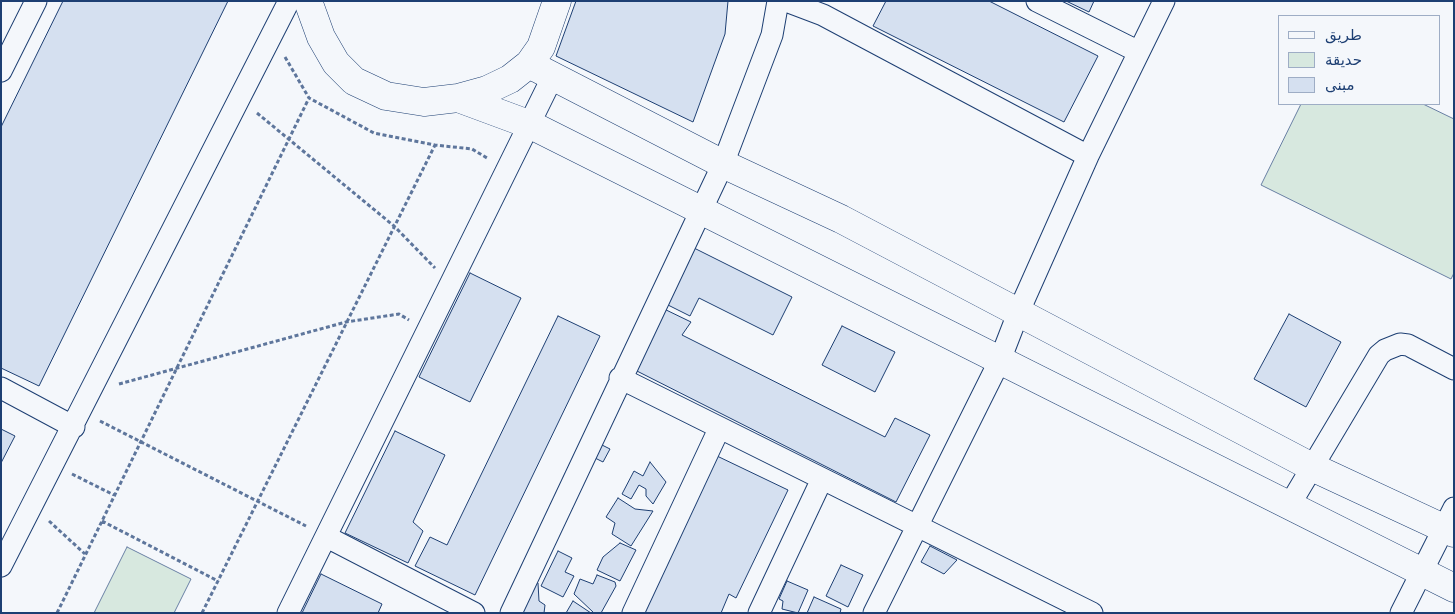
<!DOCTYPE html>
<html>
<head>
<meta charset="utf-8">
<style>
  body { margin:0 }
  #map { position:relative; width:1455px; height:614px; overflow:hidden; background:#f4f7fb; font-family:"DejaVu Sans","Noto Naskh Arabic",sans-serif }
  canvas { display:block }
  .frame { position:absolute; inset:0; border:2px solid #1d3f73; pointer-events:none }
  .legend { position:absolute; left:1278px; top:15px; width:162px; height:90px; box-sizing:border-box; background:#f4f7fb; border:1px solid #9eadc5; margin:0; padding:6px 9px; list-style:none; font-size:15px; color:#1d3f73 }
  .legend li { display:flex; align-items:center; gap:10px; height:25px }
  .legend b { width:25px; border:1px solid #9eadc5 }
</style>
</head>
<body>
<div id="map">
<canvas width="1455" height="614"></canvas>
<div class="frame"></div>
<ul class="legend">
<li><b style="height:6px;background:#f4f7fb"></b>طريق</li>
<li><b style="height:14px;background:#d7e8df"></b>حديقة</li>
<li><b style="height:14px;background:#d5e0f0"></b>مبنى</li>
</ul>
</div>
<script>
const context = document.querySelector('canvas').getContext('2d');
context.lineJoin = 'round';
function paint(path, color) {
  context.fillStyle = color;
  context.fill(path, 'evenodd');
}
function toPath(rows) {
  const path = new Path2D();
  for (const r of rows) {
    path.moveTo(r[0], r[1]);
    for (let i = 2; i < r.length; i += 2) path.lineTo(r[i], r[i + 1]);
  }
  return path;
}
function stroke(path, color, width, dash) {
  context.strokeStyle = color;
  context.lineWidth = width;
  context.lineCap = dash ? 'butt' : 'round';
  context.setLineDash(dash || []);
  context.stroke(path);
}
const green = toPath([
  [1301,104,1423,104,1454,119,1454,273,1451,279,1261,185,1301,104],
  [127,547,191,579,174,613,94,613,127,547]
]);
paint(green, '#d7e8df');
stroke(green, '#687fa3', 1);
const building = toPath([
  [63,1,228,1,39,386,1,368,1,127,63,1],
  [576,1,728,1,725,34,693,122,556,56,576,1],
  [886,1,989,1,1098,56,1064,122,873,26,886,1],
  [1066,1,1094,1,1089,12,1066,1],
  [690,246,792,297,773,335,699,298,690,316,662,302,690,246],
  [470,273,521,298,470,402,419,377,470,273],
  [660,307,691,322,682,335,885,437,895,418,930,435,896,502,629,367,660,307],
  [1289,314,1341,342,1306,407,1254,379,1289,314],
  [558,316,600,336,475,595,415,566,430,537,447,545,558,316],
  [842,326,895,352,875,392,822,365,842,326],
  [1,429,15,436,1,463,1,429],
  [395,431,445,455,413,522,423,531,408,563,345,533,395,431],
  [600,444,610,449,603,462,593,457,600,444],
  [717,456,788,490,736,598,729,594,721,613,642,613,717,456],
  [650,462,666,482,653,504,646,496,646,489,639,485,631,499,622,494,634,471,643,476,650,462],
  [618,498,635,509,653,511,631,546,612,534,615,523,606,517,618,498],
  [620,543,636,550,620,581,597,570,603,557,620,543],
  [930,546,957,560,944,574,921,562,930,546],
  [558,551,572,558,565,572,574,576,563,597,541,586,558,551],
  [841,565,863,575,848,607,826,596,841,565],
  [321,574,382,604,378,613,302,613,321,574],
  [597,575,615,582,616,586,601,613,594,613,574,594,580,579,593,584,597,575],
  [534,581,538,583,539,601,545,605,544,613,516,613,534,581],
  [787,581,808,590,798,613,782,609,783,601,779,599,787,581],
  [814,597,841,609,840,613,807,613,814,597],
  [573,601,591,613,566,613,573,601]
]);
paint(building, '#d5e0f0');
stroke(building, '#1d3f73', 1);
const street = toPath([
  [786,1,823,15,1088,156],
  [1037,1,1137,51],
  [1,71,36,1],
  [620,378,1092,613],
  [1,388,74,427],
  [1289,506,1379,355,1385,350,1400,344,1408,345,1454,369],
  [327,537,474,613],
  [1,566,289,1],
  [288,613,553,76],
  [511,613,723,164,772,35,778,1],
  [633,613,719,429],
  [759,613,822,479],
  [874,613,1000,360,1019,311,1088,156,1164,1],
  [1401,613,1454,508]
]);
const secondary = toPath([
  [308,1,321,37,336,63,354,81,386,96,424,102,458,98,487,90,510,79,529,64,541,47,557,1],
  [529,64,723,164,841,219,1312,467,1454,533],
  [458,98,531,125,1454,588]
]);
stroke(street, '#1d3f73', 23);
stroke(secondary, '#1d3f73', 29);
stroke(toPath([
  [285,57,309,98,374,133,435,145,472,149,487,158],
  [257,113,394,226,435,268],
  [119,384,346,322,399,314,409,320],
  [100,421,306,526],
  [72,474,114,495],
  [49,521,85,554],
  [102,521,218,581],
  [57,613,309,98],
  [202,613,435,145]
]), '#5e769c', 3, [4, 2.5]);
stroke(street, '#f4f7fb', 21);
stroke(secondary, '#f4f7fb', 28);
</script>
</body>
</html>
